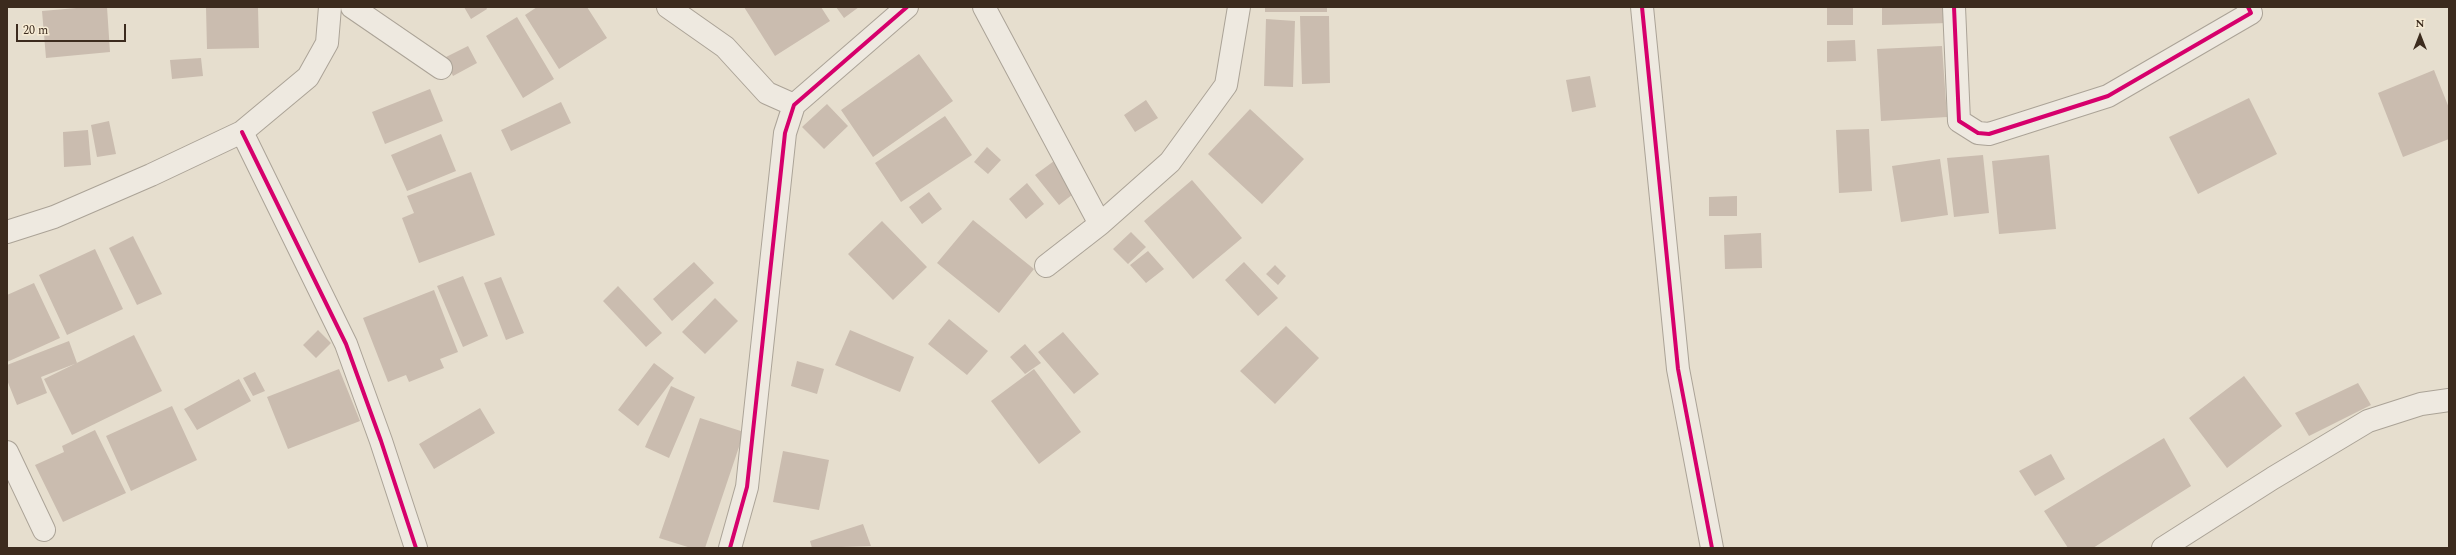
<!DOCTYPE html>
<html>
<head>
<meta charset="utf-8">
<style>
  body { margin:0 }
  #map { position:relative; width:2456px; height:555px; overflow:hidden; background:#e6dece; font-family:Spectral,serif }
  canvas { display:block }
  .frame { position:absolute; inset:0; border:8px solid #3c2b1e; pointer-events:none }
  .north { position:absolute; left:2400px; top:16px; width:40px; height:40px; -webkit-text-stroke:3px #f7ecd5; paint-order:stroke; rotate:0deg; font-size:11px; font-weight:700; line-height:16px; text-align:center; color:#3c2b1e }
  .north::after { content:''; display:block; margin:auto; width:14px; height:18px; background:#3c2b1e; clip-path:polygon(50% 0,100% 100%,50% 72%,0 100%) }
  .scale { position:absolute; left:16px; top:24px; width:110px; height:18px; box-sizing:border-box; border:2px solid #3c2b1e; border-top:0; padding-left:5px; font-size:12px; line-height:14px; white-space:nowrap; color:#3c2b1e; -webkit-text-stroke:3px #f7ecd5; paint-order:stroke }
</style>
</head>
<body>
<div id="map">
<canvas width="2456" height="555"></canvas>
<div class="frame"></div>
<div class="north">N</div>
<div class="scale">20 m</div>
</div>
<script>
const context = document.querySelector('canvas').getContext('2d');
context.lineJoin = 'round';
function paint(path, color) {
  context.fillStyle = color;
  context.fill(path, 'evenodd');
}
function toPath(rows) {
  const path = new Path2D();
  for (const r of rows) {
    path.moveTo(r[0], r[1]);
    for (let i = 2; i < r.length; i += 2) path.lineTo(r[i], r[i + 1]);
  }
  return path;
}
function stroke(path, color, width, dash) {
  context.strokeStyle = color;
  context.lineWidth = width;
  context.lineCap = dash ? 'butt' : 'round';
  context.setLineDash(dash || []);
  context.stroke(path);
}
paint(toPath([
  [88,7,107,7,110,52,46,58,42,11],
  [206,7,258,7,259,48,207,49],
  [464,7,486,7,487,9,471,19],
  [537,7,587,7,607,38,559,69,525,15],
  [744,7,821,7,830,21,775,56],
  [836,7,859,7,844,18],
  [1265,7,1327,7,1327,12,1265,12],
  [1827,7,1853,7,1853,25,1827,25],
  [1882,7,1948,7,1948,23,1882,25],
  [1300,16,1329,16,1330,83,1302,84],
  [517,17,554,79,523,98,486,36],
  [1266,19,1295,21,1293,87,1264,86],
  [1855,40,1856,61,1827,62,1827,41],
  [468,46,477,63,453,76,444,58],
  [1942,46,1947,117,1881,121,1877,49],
  [919,54,953,101,873,157,841,110],
  [201,58,203,76,172,79,170,60],
  [2434,70,2449,108,2449,139,2403,157,2378,93],
  [1590,76,1596,107,1572,112,1566,80],
  [430,89,443,121,385,144,372,112],
  [2249,98,2277,154,2198,194,2169,137],
  [1146,100,1158,118,1135,132,1124,115],
  [561,102,571,123,511,151,501,130],
  [827,104,848,126,824,149,802,127],
  [1250,109,1304,159,1262,204,1208,154],
  [945,116,972,155,901,202,875,163],
  [109,121,116,154,97,157,91,125],
  [1869,129,1872,191,1839,193,1836,130],
  [88,130,91,165,64,167,63,132],
  [441,134,456,171,407,191,391,155],
  [987,147,1001,160,988,174,974,162],
  [1983,155,1989,213,1954,217,1947,158],
  [2049,155,2056,229,1999,234,1992,161],
  [1940,159,1948,215,1901,222,1892,166],
  [1054,161,1077,191,1059,205,1035,175],
  [471,172,495,235,419,263,402,218,414,213,407,196],
  [1192,180,1242,238,1193,279,1144,221],
  [1027,183,1044,204,1026,219,1009,199],
  [929,192,942,209,922,224,909,207],
  [1737,196,1737,216,1709,216,1709,197],
  [973,220,1034,269,999,313,937,263],
  [882,221,927,267,893,300,848,254],
  [1131,232,1146,247,1128,264,1113,249],
  [1761,233,1762,268,1725,269,1724,235],
  [133,236,162,294,137,305,109,248],
  [95,249,123,309,67,335,39,275],
  [1148,251,1164,269,1146,283,1130,265],
  [694,262,714,283,672,321,653,299],
  [1244,262,1278,298,1258,316,1225,280],
  [1275,265,1286,276,1278,285,1266,274],
  [463,276,488,336,463,347,437,286],
  [501,277,524,333,506,340,484,283],
  [34,283,60,338,7,362,7,295],
  [618,286,662,333,646,347,603,301],
  [434,290,458,352,440,359,444,368,409,382,406,375,388,382,363,318],
  [715,298,738,321,705,354,682,332],
  [949,319,988,351,967,375,928,344],
  [1286,326,1319,358,1275,404,1240,371],
  [318,330,331,343,316,358,303,345],
  [850,330,914,357,900,392,835,365],
  [1063,332,1099,374,1074,394,1038,352],
  [134,335,162,391,72,435,44,379],
  [69,341,77,363,41,377,47,393,17,405,7,380,7,365],
  [1025,344,1041,363,1025,374,1010,357],
  [797,361,824,369,817,394,791,386],
  [654,363,674,378,638,426,618,410],
  [339,369,360,421,288,449,267,397],
  [1034,369,1081,432,1039,464,991,401],
  [255,372,265,391,253,396,243,378],
  [2244,376,2282,426,2227,468,2189,418],
  [239,379,251,401,197,430,184,409],
  [2358,383,2371,405,2309,436,2295,413],
  [671,386,695,397,669,458,645,447],
  [172,406,197,460,131,491,106,436],
  [480,408,495,433,434,469,419,444],
  [700,418,744,432,705,548,691,548,659,538],
  [95,430,126,493,63,522,35,465,64,452,62,446],
  [2164,438,2191,486,2093,548,2068,548,2044,511],
  [783,451,829,460,819,510,773,502],
  [2051,454,2065,479,2035,496,2019,471],
  [863,524,871,546,812,548,810,541]
]), '#cabcaf');
const minor = toPath([
  [352,7,441,68],
  [668,7,725,47,767,93,794,105],
  [984,7,1100,224],
  [1642,7,1678,369,1712,548],
  [1954,7,1959,121,1978,133,1989,134,2108,96,2251,13,2248,7],
  [242,132,346,344,381,441,416,548],
  [7,232,54,217,151,175,242,132,308,77,327,43,330,7],
  [1046,266,1100,224,1170,162,1226,85,1239,7],
  [7,452,44,530],
  [730,548,747,487,785,133,794,105,907,7],
  [2163,548,2273,478,2368,421,2421,404,2449,400]
]);
stroke(minor, '#aba397', 24);
stroke(minor, '#eee9e0', 22);
stroke(toPath([
  [1642,7,1678,369,1712,548],
  [1954,7,1959,121,1978,133,1989,134,2108,96,2251,13,2248,7],
  [242,132,346,344,381,441,416,548],
  [730,548,747,487,785,133,794,105,907,7]
]), '#d6006c', 4);
</script>
</body>
</html>
